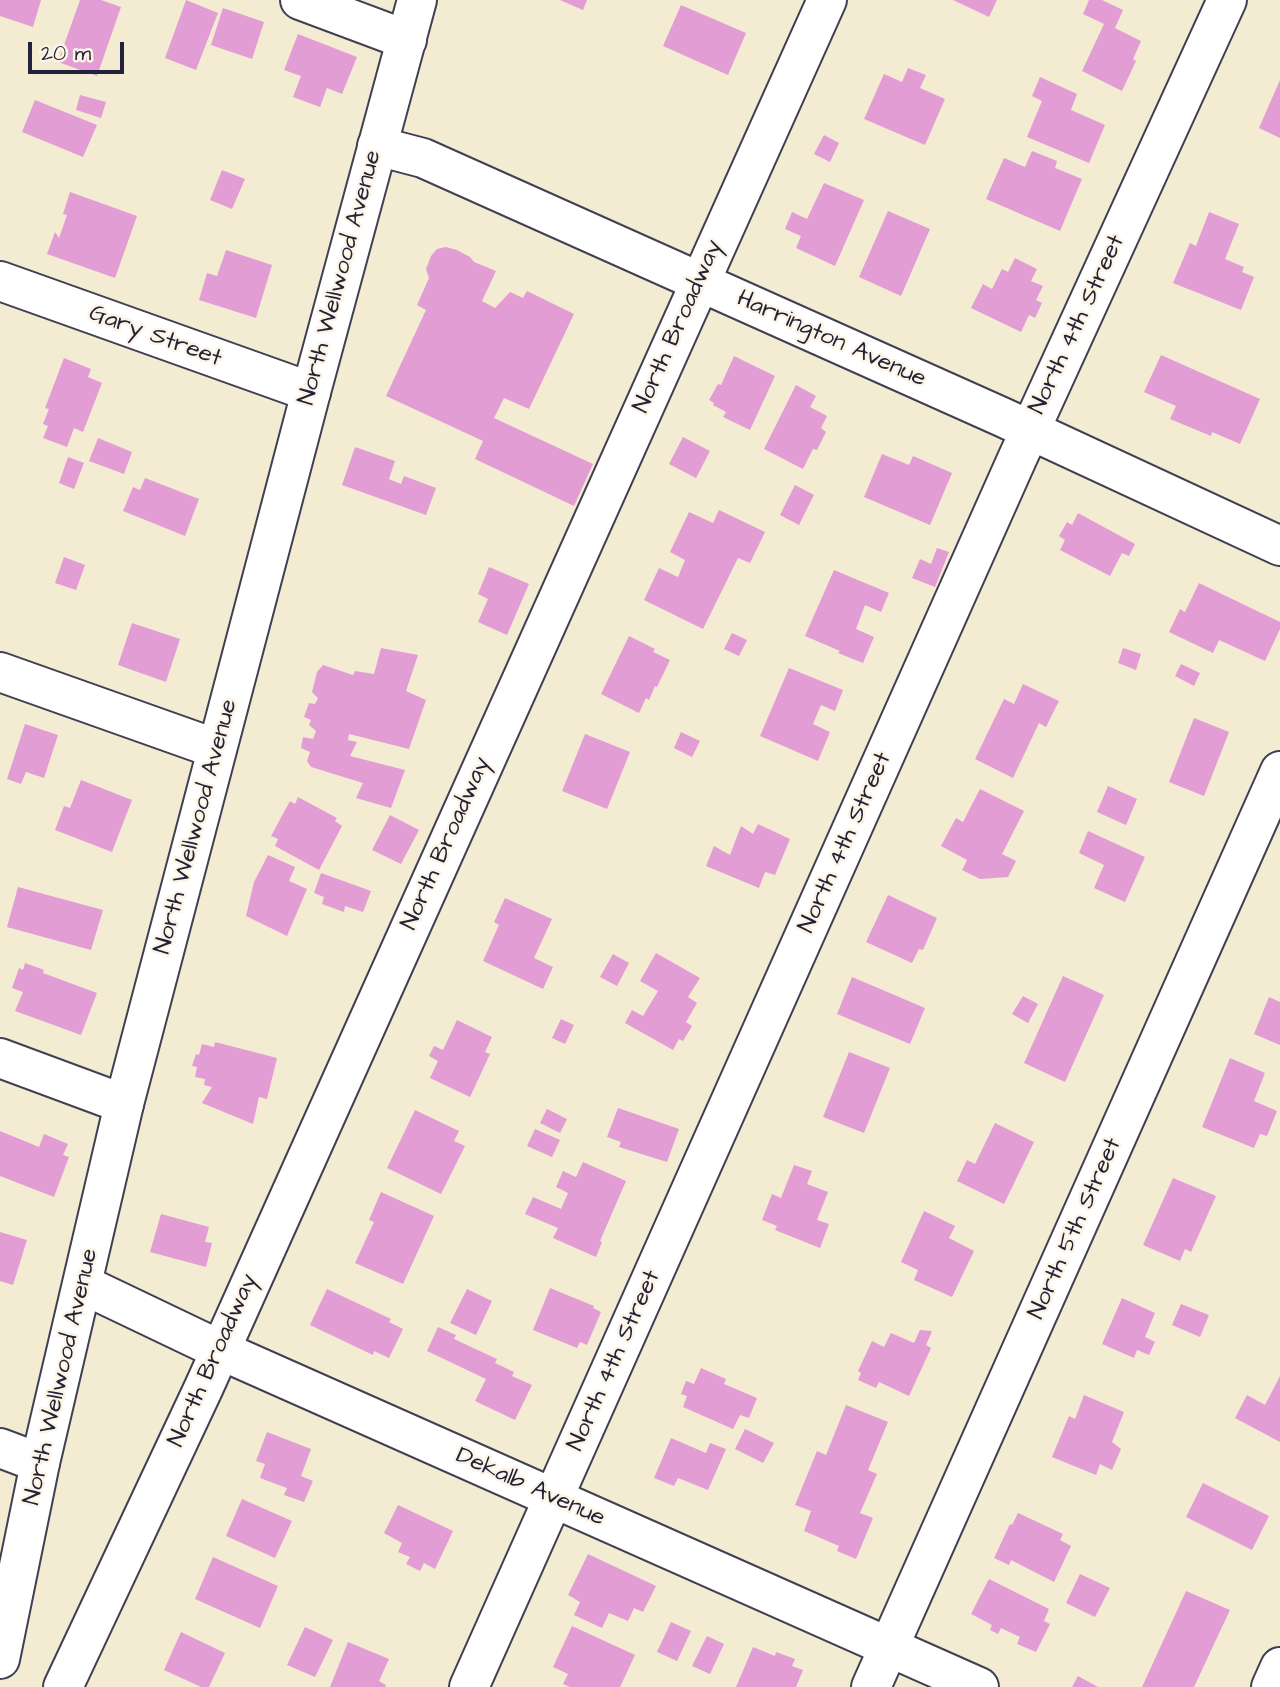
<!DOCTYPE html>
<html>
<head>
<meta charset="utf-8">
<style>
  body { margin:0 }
  #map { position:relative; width:1280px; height:1687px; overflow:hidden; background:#f3ecd3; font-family:"Architects Daughter",sans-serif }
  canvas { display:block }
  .scale { position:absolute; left:28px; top:42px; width:96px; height:32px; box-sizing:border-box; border:4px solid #22223b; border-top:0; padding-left:9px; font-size:21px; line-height:24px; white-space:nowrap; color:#22223b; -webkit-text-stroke:5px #fcf5e5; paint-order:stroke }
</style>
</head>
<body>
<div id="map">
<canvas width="1280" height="1687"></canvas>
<div class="scale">20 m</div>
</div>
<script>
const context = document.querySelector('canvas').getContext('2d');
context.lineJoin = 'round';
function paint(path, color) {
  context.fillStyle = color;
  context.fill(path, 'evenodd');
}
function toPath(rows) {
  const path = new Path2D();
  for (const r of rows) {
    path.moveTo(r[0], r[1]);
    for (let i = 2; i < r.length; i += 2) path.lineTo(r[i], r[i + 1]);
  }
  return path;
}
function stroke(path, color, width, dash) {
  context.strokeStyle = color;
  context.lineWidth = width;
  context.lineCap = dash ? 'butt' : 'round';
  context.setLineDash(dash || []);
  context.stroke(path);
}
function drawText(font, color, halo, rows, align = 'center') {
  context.font = font + ' "Architects Daughter",sans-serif';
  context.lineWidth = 5;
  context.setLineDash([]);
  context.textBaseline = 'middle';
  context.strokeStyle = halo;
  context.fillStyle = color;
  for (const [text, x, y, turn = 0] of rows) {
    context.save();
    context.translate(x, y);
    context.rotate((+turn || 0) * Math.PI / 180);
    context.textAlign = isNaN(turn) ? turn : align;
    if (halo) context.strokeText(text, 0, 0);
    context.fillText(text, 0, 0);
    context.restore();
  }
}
paint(toPath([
  [0,0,41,0,33,27,0,16],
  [80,0,101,0,121,7,97,76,58,62],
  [186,0,218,13,196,70,165,58],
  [560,0,587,0,583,10],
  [953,0,997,0,989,17],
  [1089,0,1102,0,1123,10,1115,28,1141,41,1133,59,1136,61,1122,91,1082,71,1104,24,1083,14],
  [681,5,746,33,728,75,663,46],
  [223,8,264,22,252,59,211,45],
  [298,34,357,57,342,94,327,88,320,107,293,97,301,76,284,70],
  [908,68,926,75,920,88,945,99,925,145,864,119,884,74,902,82],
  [1040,77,1077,94,1071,110,1105,125,1089,163,1027,137,1042,101,1032,96],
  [1280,80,1280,138,1259,128],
  [80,95,106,102,101,118,76,110],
  [35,100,97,125,83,157,22,132],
  [824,135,839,143,830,162,814,154],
  [1032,151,1057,161,1055,168,1082,179,1060,231,986,199,1004,158,1025,167],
  [222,170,245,179,232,209,210,200],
  [824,183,864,200,835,266,796,248,801,236,785,229,792,212,807,219],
  [70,192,137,216,115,278,47,254,55,232,59,238,67,215,63,214],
  [888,211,930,229,901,296,859,277],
  [1209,212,1239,224,1225,259,1244,267,1242,272,1254,277,1241,310,1173,283,1190,243,1196,246],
  [446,247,457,250,470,257,474,262,496,271,482,301,495,308,510,292,523,298,527,291,574,314,529,409,504,398,494,418,593,464,574,506,475,459,483,441,386,396,426,310,417,305,429,278,426,269,431,256,437,249],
  [226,250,272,265,256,318,199,300,207,273,217,276],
  [1015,258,1037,269,1031,281,1043,286,1036,300,1042,303,1035,318,1029,315,1021,332,971,308,983,284,992,289,1002,269,1008,272],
  [1161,355,1260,399,1240,444,1212,432,1211,436,1170,419,1176,406,1144,392],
  [734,356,775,376,750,430,723,417,726,412,713,405,714,403,709,400,718,384,721,385],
  [64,358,91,369,88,377,102,383,83,432,74,428,67,447,43,438,48,426,43,424,49,409,45,408],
  [796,385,816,396,810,407,827,416,821,428,826,432,817,450,813,449,803,469,764,449],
  [683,437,710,451,696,478,669,464],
  [98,438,132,452,124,474,89,461],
  [355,447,395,461,389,479,401,484,404,476,436,488,426,515,342,485],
  [882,454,909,465,913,456,952,473,930,525,864,497],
  [68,457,84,463,74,489,59,483],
  [145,478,199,499,185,536,123,511,133,487,140,490],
  [795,485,814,495,799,525,780,515],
  [719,510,765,532,750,563,738,558,703,629,644,600,659,568,678,577,685,560,670,552,689,512,713,523],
  [1078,513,1135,544,1129,556,1122,553,1110,576,1060,550,1065,540,1059,536,1067,522,1072,525],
  [937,548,949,552,935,587,912,578,920,559,931,564],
  [64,557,85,565,76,590,55,583],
  [489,567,529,584,507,635,478,622,488,599,478,594],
  [834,570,889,593,881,612,865,605,856,629,874,637,863,663,838,653,840,651,805,636],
  [1199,583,1280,622,1280,629,1265,661,1219,640,1213,653,1169,632,1180,609,1185,612],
  [132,623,180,639,166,682,118,665],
  [732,633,747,640,739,656,724,649],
  [629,636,655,649,653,652,670,660,657,687,655,686,649,700,646,698,639,713,601,694],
  [381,648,418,655,406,691,426,700,409,749,349,734,348,740,357,742,350,756,405,770,391,808,356,798,363,783,311,767,307,761,310,752,301,748,303,737,313,739,316,731,309,725,311,720,304,717,309,703,315,704,318,698,312,692,317,672,323,665,353,675,355,671,374,674],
  [1123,648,1141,654,1136,670,1118,663],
  [1181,664,1200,673,1194,686,1175,676],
  [789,668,843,690,835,711,821,705,813,724,830,732,818,761,760,736],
  [1023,684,1059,701,1046,727,1039,723,1013,778,975,759,1004,699,1014,704],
  [1194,718,1229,732,1204,796,1169,782],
  [25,724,58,735,44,778,26,772,21,784,7,779],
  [681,732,700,741,692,757,674,748],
  [585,734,630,752,607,809,562,791],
  [81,780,132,800,112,852,55,830,64,806,70,808],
  [1108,786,1137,799,1126,825,1097,812],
  [980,789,1024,811,1002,854,1016,861,1008,877,980,879,962,870,967,860,941,846,956,818,963,822],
  [298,797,337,818,335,821,342,826,319,870,275,846,278,839,271,836,290,801,295,804],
  [390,815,419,830,401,864,372,850],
  [758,824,790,839,775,875,765,872,759,888,706,866,714,846,730,855,741,826,753,834],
  [1088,831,1145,857,1125,902,1094,888,1104,865,1079,853],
  [268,855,295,867,289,881,307,889,287,936,246,916,254,882],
  [321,873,371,891,363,912,345,906,344,912,322,904,324,897,314,893],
  [18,887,103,910,91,950,7,927],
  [888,895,937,918,923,950,919,949,912,963,866,942],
  [505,898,552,919,534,958,553,967,543,989,483,961,499,925,494,922],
  [656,953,700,978,688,997,697,1003,686,1022,692,1026,683,1041,679,1039,673,1050,625,1023,632,1010,643,1016,658,991,640,981],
  [613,954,629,963,617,986,600,977],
  [25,963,44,970,43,973,97,993,81,1035,15,1011,23,992,12,988,19,968,23,970],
  [1063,976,1104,995,1065,1082,1024,1063],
  [852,977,925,1008,910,1044,837,1014],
  [1023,996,1038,1004,1028,1023,1012,1014],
  [1269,997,1280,1002,1280,1045,1254,1034],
  [561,1019,574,1025,565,1044,552,1038],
  [457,1020,492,1037,485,1052,490,1054,470,1097,430,1078,438,1061,429,1056,434,1046,443,1050],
  [215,1042,277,1058,267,1099,259,1097,253,1124,202,1103,212,1087,204,1085,205,1079,195,1077,197,1067,192,1066,196,1054,199,1055,202,1044,214,1047],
  [849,1052,890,1068,864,1133,823,1117],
  [1230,1058,1265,1073,1254,1101,1277,1111,1267,1136,1260,1134,1254,1148,1202,1127],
  [618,1108,679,1129,667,1162,619,1147,621,1142,607,1137],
  [547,1109,567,1119,560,1133,540,1123],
  [415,1110,459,1131,454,1141,465,1146,441,1194,387,1168],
  [995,1123,1034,1142,1004,1204,957,1181,967,1160,975,1164],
  [535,1129,560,1140,552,1157,527,1146],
  [0,1131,39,1147,44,1134,68,1144,63,1155,69,1157,54,1197,0,1176],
  [583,1162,626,1181,600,1241,602,1242,596,1257,553,1238,558,1228,525,1214,533,1197,561,1209,568,1193,556,1187,563,1171,576,1177],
  [794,1165,812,1171,807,1184,828,1192,817,1220,829,1224,820,1248,775,1230,777,1226,762,1220,772,1194,781,1198],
  [1173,1178,1216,1196,1191,1252,1185,1249,1180,1261,1143,1245],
  [381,1192,434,1216,403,1284,355,1263,374,1222,369,1220],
  [924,1211,955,1226,949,1238,974,1251,952,1297,914,1280,918,1270,901,1262],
  [161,1214,209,1227,205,1242,212,1243,206,1267,150,1252],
  [0,1232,27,1240,13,1285,0,1281],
  [550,1288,594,1306,593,1308,601,1312,587,1345,580,1342,577,1348,533,1330],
  [327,1289,391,1319,389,1322,403,1329,389,1358,374,1351,373,1355,310,1325],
  [467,1289,492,1301,476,1335,450,1323],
  [1122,1298,1155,1313,1145,1337,1155,1342,1149,1355,1137,1350,1134,1358,1102,1344],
  [1181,1304,1209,1315,1200,1337,1172,1325],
  [438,1327,456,1335,454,1339,497,1359,495,1363,514,1372,512,1376,532,1385,515,1420,475,1401,486,1379,427,1351],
  [920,1330,932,1331,926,1345,931,1348,909,1396,879,1382,876,1388,858,1380,861,1373,858,1371,872,1341,884,1347,891,1333,914,1343],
  [701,1368,726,1379,724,1384,757,1398,749,1418,740,1415,733,1429,683,1407,687,1396,681,1394,686,1381,694,1384],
  [1280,1376,1280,1442,1235,1418,1247,1395,1265,1405],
  [1084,1395,1124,1412,1112,1442,1121,1449,1112,1470,1100,1464,1096,1475,1052,1457,1069,1416,1075,1419],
  [846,1405,888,1422,868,1470,877,1474,860,1513,873,1518,856,1559,837,1551,839,1546,804,1531,811,1511,795,1505,817,1451,826,1455],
  [745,1429,774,1443,763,1463,735,1449],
  [267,1432,311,1449,301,1476,313,1481,304,1502,284,1495,287,1488,260,1478,265,1464,256,1461],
  [671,1438,706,1453,710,1443,726,1449,708,1490,678,1478,674,1486,654,1478],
  [1203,1483,1269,1516,1252,1550,1186,1517],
  [242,1499,292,1521,275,1558,226,1536],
  [398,1505,453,1531,435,1569,424,1563,420,1571,406,1564,410,1557,398,1552,402,1543,384,1533],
  [1018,1513,1063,1534,1060,1540,1071,1546,1054,1582,1011,1560,1009,1565,994,1558,1010,1524,1012,1525],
  [588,1554,656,1586,643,1612,634,1608,628,1621,609,1613,602,1628,574,1615,580,1602,568,1595],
  [213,1557,278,1586,260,1628,195,1599],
  [1080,1574,1110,1588,1095,1617,1066,1603],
  [989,1579,1049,1609,1044,1621,1050,1624,1036,1652,1017,1644,1020,1637,1001,1628,998,1634,990,1630,992,1625,971,1614],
  [1186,1591,1230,1610,1194,1687,1142,1687],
  [671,1622,691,1631,677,1661,657,1652],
  [572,1626,635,1655,620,1687,570,1687,563,1684,568,1674,553,1667],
  [305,1627,333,1640,315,1677,287,1665],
  [181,1632,225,1653,209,1687,201,1687,164,1670],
  [707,1636,724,1644,710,1674,692,1666],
  [348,1642,389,1659,379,1681,386,1685,385,1687,330,1687],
  [753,1647,775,1656,776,1652,795,1659,792,1666,803,1670,796,1687,736,1687],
  [1078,1676,1098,1687,1072,1687]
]), '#e29dd4');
const minor = toPath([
  [300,0,407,40],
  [377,146,423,158,1002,417,1280,546],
  [0,281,311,392],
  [0,672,217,749],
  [0,1058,124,1104],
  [84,1285,220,1350,979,1687],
  [0,1448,40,1463],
  [63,1687,204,1387,827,0],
  [469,1687,1017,459,1227,0],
  [871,1687,1280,771],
  [1271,1687,1280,1667]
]);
const major = toPath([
  [0,1659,40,1463,124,1104,311,392,417,0]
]);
stroke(minor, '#414052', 42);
stroke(major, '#414052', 42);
stroke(minor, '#fff', 38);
stroke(major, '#fff', 38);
drawText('24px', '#22223b', '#fcf5e5', [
  ["North Wellwood Avenue",341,278,-75],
  ["North 4th Street",1078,325,-65],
  ["North Broadway",679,327,-66],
  ["Gary Street",155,337,20],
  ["Harrington Avenue",831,340,24],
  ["North Wellwood Avenue",197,827,-75],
  ["North 4th Street",846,843,-66],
  ["North Broadway",447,844,-66],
  ["North 5th Street",1076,1229,-66],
  ["North Broadway",214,1361,-66],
  ["North 4th Street",615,1361,-66],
  ["North Wellwood Avenue",62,1377,-77],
  ["Dekalb Avenue",530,1488,24]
]);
</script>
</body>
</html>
